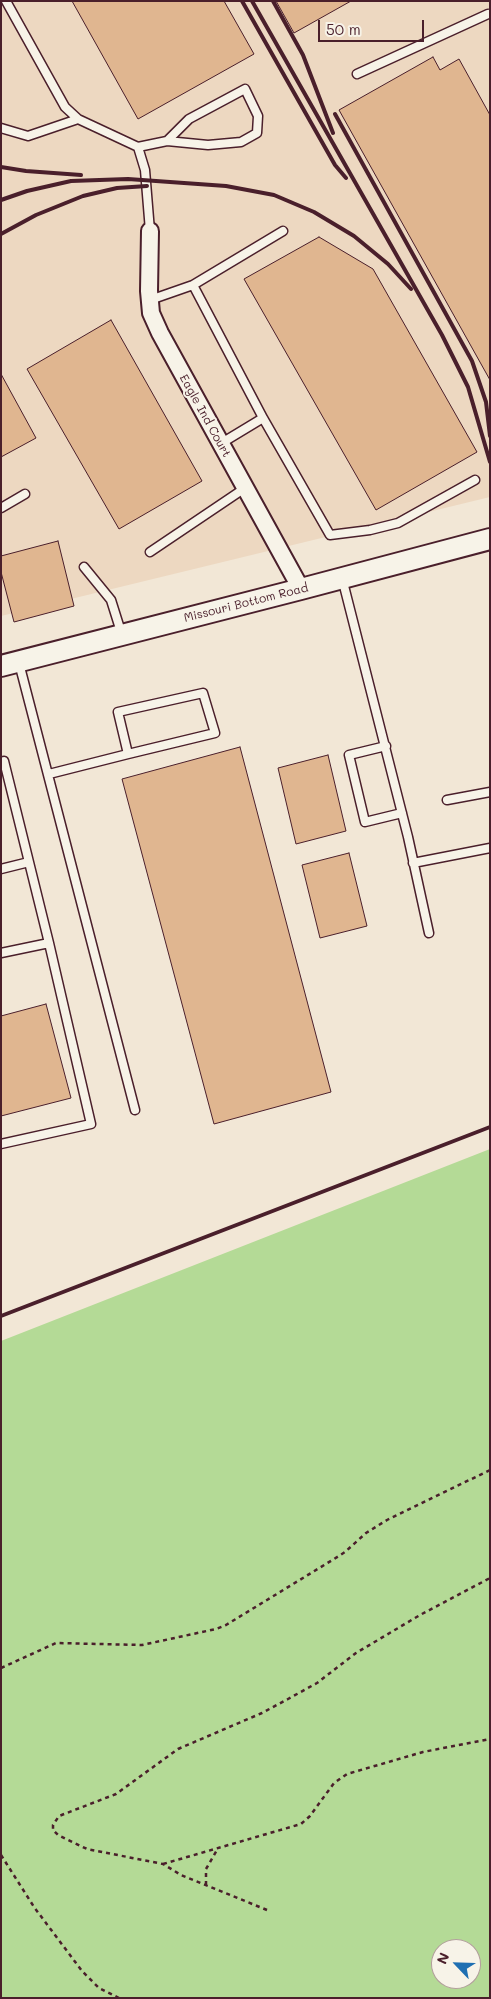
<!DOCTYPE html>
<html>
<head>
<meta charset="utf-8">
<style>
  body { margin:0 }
  #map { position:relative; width:491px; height:1999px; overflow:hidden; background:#f2e7d6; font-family:Mali,sans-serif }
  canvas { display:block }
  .frame { position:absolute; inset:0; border:2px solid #4a1f2b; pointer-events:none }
  .north { position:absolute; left:431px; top:1939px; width:50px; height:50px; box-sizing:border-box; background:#f7f3e8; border:1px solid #b29e9c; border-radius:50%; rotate:294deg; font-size:14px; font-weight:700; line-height:20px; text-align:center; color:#4a1f2b }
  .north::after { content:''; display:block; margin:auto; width:18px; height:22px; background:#1f6fb2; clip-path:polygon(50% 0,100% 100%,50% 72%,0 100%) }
  .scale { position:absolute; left:318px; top:20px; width:106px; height:22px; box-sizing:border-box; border:2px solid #4a1f2b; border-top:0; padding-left:6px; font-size:15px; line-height:18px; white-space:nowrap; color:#4a1f2b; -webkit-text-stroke:4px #f7f3e8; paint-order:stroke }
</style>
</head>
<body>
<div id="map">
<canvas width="491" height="1999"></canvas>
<div class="frame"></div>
<div class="north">N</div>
<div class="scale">50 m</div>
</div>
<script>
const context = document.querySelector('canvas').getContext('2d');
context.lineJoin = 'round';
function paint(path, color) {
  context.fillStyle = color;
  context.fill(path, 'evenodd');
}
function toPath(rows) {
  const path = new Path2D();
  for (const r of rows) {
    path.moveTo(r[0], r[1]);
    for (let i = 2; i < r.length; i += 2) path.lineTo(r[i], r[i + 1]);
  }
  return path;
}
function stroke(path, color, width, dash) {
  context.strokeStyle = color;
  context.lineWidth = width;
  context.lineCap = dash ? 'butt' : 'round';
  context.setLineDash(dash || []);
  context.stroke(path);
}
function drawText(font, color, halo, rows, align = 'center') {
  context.font = font + ' Mali,sans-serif';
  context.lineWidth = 4;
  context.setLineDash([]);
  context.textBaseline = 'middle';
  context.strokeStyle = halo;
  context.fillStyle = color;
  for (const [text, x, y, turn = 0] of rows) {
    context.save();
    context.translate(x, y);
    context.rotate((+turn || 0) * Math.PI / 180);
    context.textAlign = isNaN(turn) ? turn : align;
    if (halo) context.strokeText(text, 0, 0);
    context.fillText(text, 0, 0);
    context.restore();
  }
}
paint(toPath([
  [1,1,490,1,490,497,1,616]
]), '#edd8c1');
paint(toPath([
  [490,1149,490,1998,1,1998,1,1341],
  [441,1949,471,1949,471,1979,441,1979]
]), '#b4da96');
const building = toPath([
  [72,1,224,1,254,54,138,119,72,1],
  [276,1,351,1,294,33,276,1],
  [433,57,440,70,459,59,490,115,490,380,339,110,433,57],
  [319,237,373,269,477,452,376,510,244,279,319,237],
  [111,320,202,481,119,529,27,369,111,320],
  [1,374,36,438,1,457,1,374],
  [58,541,74,606,14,622,1,572,1,556,58,541],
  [240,747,331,1092,214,1124,122,779,240,747],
  [328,755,346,831,296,844,278,768,328,755],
  [349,853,367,926,320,938,302,865,349,853],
  [46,1004,71,1098,1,1116,1,1016,46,1004]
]);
paint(building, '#e0b690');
stroke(building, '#4a1f2b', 1);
const service = toPath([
  [6,1,65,107,78,119,138,147,145,170,150,231],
  [357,74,488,14],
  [1,128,28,136,78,119],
  [138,147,167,141,189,119,245,89,258,116,257,133,241,142,208,145,167,141],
  [150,300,193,285],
  [263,418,193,285,283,231],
  [220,444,263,418,330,535,370,530,398,523,475,480],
  [1,508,25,494],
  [150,552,245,488],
  [84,567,111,600,122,635],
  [342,578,408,837,429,933],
  [19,663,135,1110],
  [386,746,349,755,365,822,402,813],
  [1,762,4,761,49,943,91,1124,1,1144],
  [49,774,128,754,215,733,203,693,118,712,128,754],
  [447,800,490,792],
  [413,863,490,848],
  [1,869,29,862],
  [1,953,49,943]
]);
const minor = toPath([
  [150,231,149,291,151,313,160,333,301,589]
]);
const tertiary = toPath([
  [1,666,301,589,490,539]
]);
stroke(service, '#4a1f2b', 11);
stroke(minor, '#4a1f2b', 20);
stroke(tertiary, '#4a1f2b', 24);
stroke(toPath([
  [1,1668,56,1643,142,1645,216,1629,226,1625,334,1559,345,1552,366,1533,387,1520,490,1470],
  [1,1855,34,1907,82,1971,99,1988,119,1998],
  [163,1864,301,1824,310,1816,334,1783,347,1774,423,1752,490,1739],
  [206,1885,206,1869,217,1850],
  [267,1910,181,1875,163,1864,87,1849,58,1835,53,1830,53,1825,59,1816,116,1794,178,1749,262,1713,288,1699,317,1683,356,1653,420,1615,490,1578]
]), '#4a1f2b', 2.5, [4, 4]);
stroke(service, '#f7f3e8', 8);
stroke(minor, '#f7f3e8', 16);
stroke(tertiary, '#f7f3e8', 20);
stroke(toPath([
  [242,1,335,165,346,178],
  [252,1,442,335,468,387,490,462],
  [273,1,303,55,333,133],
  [335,114,472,361,486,402,490,436],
  [1,167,26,171,81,175],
  [1,200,27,191,71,181,128,179,226,186,274,195,314,212,354,236,388,264,411,289],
  [1,234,36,215,83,196,117,188,147,186],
  [1,1316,490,1127]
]), '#4a1f2b', 4);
drawText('12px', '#4a1f2b', '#f7f3e8', [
  ["Eagle Ind Court",205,416,61],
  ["Missouri Bottom Road",246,603,-14]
]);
</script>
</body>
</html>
